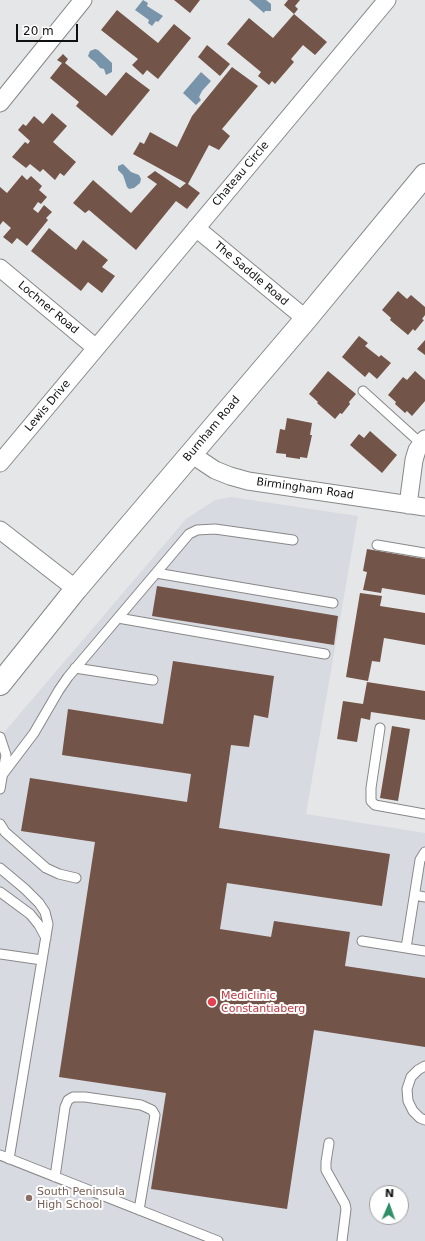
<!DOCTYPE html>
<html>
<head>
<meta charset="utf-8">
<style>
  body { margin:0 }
  #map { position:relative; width:425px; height:1241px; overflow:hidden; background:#e5e6e7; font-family:"DejaVu Sans",sans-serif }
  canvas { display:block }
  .north { position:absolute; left:369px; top:1185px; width:40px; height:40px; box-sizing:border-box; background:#fff; border:1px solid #9f9f9f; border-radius:50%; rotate:2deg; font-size:11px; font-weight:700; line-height:16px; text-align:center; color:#101010 }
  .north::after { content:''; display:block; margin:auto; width:14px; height:18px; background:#2f8f68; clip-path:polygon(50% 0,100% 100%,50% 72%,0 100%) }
  .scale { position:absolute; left:16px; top:24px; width:62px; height:18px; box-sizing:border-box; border:2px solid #101010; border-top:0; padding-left:5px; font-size:12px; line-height:14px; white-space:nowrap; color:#101010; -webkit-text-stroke:3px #fff; paint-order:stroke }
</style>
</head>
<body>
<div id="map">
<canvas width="425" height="1241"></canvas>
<div class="north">N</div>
<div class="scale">20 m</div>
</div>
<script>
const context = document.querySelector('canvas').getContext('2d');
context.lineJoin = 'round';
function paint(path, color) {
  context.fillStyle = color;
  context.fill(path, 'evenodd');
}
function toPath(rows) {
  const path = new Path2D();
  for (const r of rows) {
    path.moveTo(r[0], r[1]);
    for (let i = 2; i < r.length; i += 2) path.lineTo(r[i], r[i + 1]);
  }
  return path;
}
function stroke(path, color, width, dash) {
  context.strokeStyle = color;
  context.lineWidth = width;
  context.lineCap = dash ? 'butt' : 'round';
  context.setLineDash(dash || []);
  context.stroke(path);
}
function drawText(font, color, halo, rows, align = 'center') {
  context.font = font + ' "DejaVu Sans",sans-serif';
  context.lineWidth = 4;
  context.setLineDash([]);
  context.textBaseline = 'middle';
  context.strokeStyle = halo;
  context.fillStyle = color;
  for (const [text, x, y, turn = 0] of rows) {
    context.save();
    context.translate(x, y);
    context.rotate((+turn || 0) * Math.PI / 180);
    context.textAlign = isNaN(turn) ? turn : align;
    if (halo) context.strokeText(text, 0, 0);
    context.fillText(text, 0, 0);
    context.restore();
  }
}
paint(toPath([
  [231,497,358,516,306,814,425,833,425,1241,0,1241,0,737,186,519,215,500],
  [377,1193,401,1193,401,1217,377,1217]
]), '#d8dae2');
paint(toPath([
  [143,0,148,3,147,6,163,16,158,22,156,21,152,26,148,23,149,20,135,10],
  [249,0,266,0,271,4,271,11,265,11,264,13],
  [95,49,98,50,112,63,112,72,106,75,104,69,100,68,95,62,91,59,88,56,90,51],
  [201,72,211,81,202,91,199,97,201,100,196,105,183,93],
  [123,164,131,172,139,175,141,179,140,183,134,188,129,189,127,187,123,175,118,170,118,166]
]), '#7894aa');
paint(toPath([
  [174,0,200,0,190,13],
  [288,0,300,0,295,6,298,9,294,14,284,5],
  [117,10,158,43,174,24,191,38,158,79,147,70,143,75,132,65,138,59,101,30],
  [294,14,327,42,315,55,303,45,291,59,294,62,275,84,272,81,269,85,258,76,261,72,227,44,249,18,273,38],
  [207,45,230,64,220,76,198,57],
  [63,54,68,59,65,63,106,96,126,72,150,90,112,136,76,106,79,102,50,78,62,63,57,60],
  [232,67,258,86,222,129,230,136,219,150,209,145,188,184,200,193,187,209,176,201,136,250,89,210,85,213,73,203,93,180,131,213,157,184,147,177,155,171,180,188,186,183,133,154,140,142,144,144,150,132,177,147,192,116],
  [52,113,67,126,53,142,76,162,64,176,60,173,55,180,43,169,40,172,30,164,26,168,12,157,25,142,28,144,30,141,18,130,23,124,26,126,34,116,43,124],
  [22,175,27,180,31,176,42,186,39,190,47,197,41,204,38,202,33,209,38,213,44,205,52,212,46,218,48,220,27,246,17,238,12,244,3,237,11,228,3,221,0,225,0,187,7,193],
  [49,228,76,250,83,240,108,260,102,267,115,276,102,293,88,282,81,291,31,251],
  [398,291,407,299,411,295,425,307,425,315,422,319,424,320,415,331,413,329,408,335,390,320,391,318,382,310],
  [359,336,368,343,365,346,379,357,381,355,391,363,377,379,369,372,365,377,342,357],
  [425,340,425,355,417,349],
  [328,371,356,394,349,402,350,404,342,414,340,413,335,419,317,403,318,402,309,394],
  [415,371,425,380,425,401,412,416,407,411,405,413,395,404,396,402,388,395,403,377,407,380],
  [287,418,312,423,310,435,312,435,307,458,300,457,300,459,286,457,286,454,276,453,280,429,285,430],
  [370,431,397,455,382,473,350,445,359,434,364,438],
  [367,549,425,559,425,595,382,588,381,593,363,590,367,572,363,571],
  [157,586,338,616,334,645,152,616],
  [360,593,382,596,380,606,425,613,425,645,384,638,380,662,372,661,368,681,346,677],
  [173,661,274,676,268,718,254,715,249,747,231,745,219,828,390,854,382,906,227,883,220,929,271,937,274,921,350,932,345,966,425,978,425,1047,314,1030,287,1209,151,1189,166,1093,59,1077,95,842,21,831,30,778,187,802,191,774,62,755,68,709,163,724],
  [367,682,425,691,425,720,371,712,370,720,361,718,357,742,337,739,343,701,363,704],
  [392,726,410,729,398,801,380,798]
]), '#735448');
const lane = toPath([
  [363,391,416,439,421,445],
  [377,545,425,553],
  [156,573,333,603],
  [118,618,325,654],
  [75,668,153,680],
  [380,728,371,788,371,801,375,805,425,814],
  [0,737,6,755,0,789],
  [0,778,34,733,59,690,68,677,189,534,197,530,215,529,293,540],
  [0,824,5,832,46,868,59,874,76,878],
  [0,868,25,889,39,903,45,912,48,924,9,1159],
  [0,892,30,914,39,925,46,938],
  [415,895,425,897],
  [362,941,425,951],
  [406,948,420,860,425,852],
  [0,954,42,960],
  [425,1066,418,1070,411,1077,407,1089,408,1101,413,1111,420,1118,425,1120],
  [329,1143,326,1162,326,1170,345,1204,346,1209,342,1241],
  [0,1155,218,1241],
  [55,1177,65,1107,68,1100,73,1097,85,1097,141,1105,152,1110,155,1115,139,1210]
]);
const street = toPath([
  [0,103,83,0],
  [196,228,306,319],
  [0,268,96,348],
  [191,454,215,470,230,476,248,481,425,507],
  [0,463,387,0],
  [408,505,414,460,417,450,425,439],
  [0,530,76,589]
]);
const secondary = toPath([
  [0,684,76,589,306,319,425,175]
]);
stroke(lane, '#888889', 11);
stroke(street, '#888889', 19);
stroke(secondary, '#888889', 24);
stroke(lane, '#fff', 9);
stroke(street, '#fff', 17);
stroke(secondary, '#fff', 22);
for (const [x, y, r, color] of [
  [212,1002,5,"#e0444e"],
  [29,1198,4,"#8d6e63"]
]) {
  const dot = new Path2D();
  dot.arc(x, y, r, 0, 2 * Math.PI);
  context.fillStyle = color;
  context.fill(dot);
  stroke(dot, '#fff', 1.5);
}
drawText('11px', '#101010', '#fff', [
  ["Chateau Circle",241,174,-50],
  ["The Saddle Road",251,274,40],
  ["Lochner Road",48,308,40],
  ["Lewis Drive",48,406,-50],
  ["Burnham Road",212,429,-50],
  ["Birmingham Road",305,489,8]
]);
drawText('11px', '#be3a42', '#fff', [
  ["Mediclinic",221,996],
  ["Constantiaberg",221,1009]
], 'left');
drawText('11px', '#785e54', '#fff', [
  ["South Peninsula",37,1192],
  ["High School",37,1205]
], 'left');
</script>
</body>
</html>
